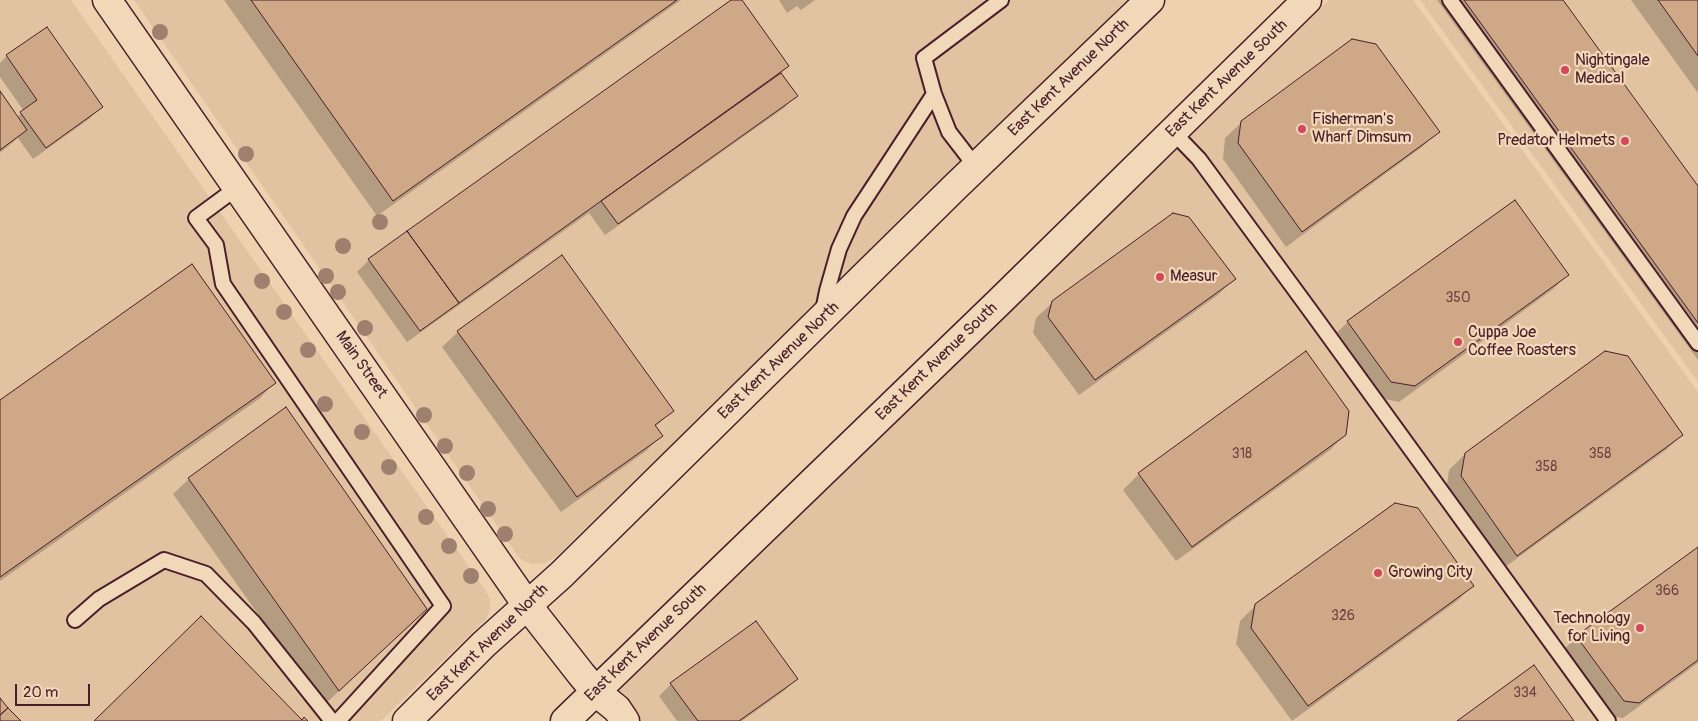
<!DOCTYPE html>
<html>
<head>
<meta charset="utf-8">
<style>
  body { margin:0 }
  #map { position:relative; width:1698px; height:721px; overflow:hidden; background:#eed2af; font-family:Pangolin,sans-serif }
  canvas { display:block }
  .scale { position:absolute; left:15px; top:684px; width:75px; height:22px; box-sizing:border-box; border:2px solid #4a1f2b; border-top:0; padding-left:6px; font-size:15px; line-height:18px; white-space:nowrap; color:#4a1f2b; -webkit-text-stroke:4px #f1d8b9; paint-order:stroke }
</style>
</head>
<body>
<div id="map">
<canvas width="1698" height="721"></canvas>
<div class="scale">20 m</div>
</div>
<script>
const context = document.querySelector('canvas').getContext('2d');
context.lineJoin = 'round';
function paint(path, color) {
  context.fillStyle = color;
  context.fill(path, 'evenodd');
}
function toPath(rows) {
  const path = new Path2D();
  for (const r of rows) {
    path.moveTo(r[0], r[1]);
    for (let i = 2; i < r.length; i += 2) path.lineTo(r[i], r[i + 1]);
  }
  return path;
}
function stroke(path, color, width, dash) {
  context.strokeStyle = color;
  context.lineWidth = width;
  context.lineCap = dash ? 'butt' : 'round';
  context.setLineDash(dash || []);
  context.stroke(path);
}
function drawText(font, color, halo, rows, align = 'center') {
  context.font = font + ' Pangolin,sans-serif';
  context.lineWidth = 4.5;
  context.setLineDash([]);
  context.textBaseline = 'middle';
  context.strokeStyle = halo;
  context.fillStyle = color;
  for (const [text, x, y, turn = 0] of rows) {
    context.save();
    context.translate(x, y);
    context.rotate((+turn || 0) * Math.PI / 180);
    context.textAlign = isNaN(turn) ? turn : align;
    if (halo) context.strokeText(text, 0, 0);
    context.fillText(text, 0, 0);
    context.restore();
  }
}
paint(toPath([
  [0,0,71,0,486,591,490,600,490,610,486,619,381,721,0,721],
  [134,0,1127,0,558,555,546,563,533,564,523,561,518,556],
  [1329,0,1413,0,1698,392,1698,721,638,721,615,689,995,326],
  [1420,0,1698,0,1698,382]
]), '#e2c3a1');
paint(toPath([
  [224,0,681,0,377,216],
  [733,0,740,0,788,66,780,74,796,96,784,108,605,235,589,213,407,342,357,272,369,260],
  [779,0,815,0,801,10,797,6,787,13],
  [1437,0,1562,0,1698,188,1698,360],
  [1631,0,1698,0,1698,93],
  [47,28,101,107,89,119,33,159,18,138,0,153,0,94,17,117,24,111,0,77,0,63,7,56],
  [1242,122,1438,132,1422,147,1286,247,1223,159,1225,138],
  [1567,275,1552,290,1399,402,1375,397,1332,337,1348,322],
  [1234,279,1218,295,1079,395,1033,333,1036,318,1053,302],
  [458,332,672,411,655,427,661,436,646,451,561,512,442,347],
  [1306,353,1345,435,1329,451,1176,561,1123,490,1139,474],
  [274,383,259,399,0,581,0,401],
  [285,408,410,625,323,706,173,494,189,479],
  [1682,435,1666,450,1501,570,1446,492,1449,470,1465,454],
  [1698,549,1698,663,1623,718,1609,716,1561,652,1577,637],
  [1473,585,1457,601,1292,721,1236,644,1240,621,1256,605],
  [796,679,784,691,742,721,677,721,659,696,671,684]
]), '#0003');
const building = toPath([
  [251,0,677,0,393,201,251,0],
  [731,0,742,0,789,66,459,303,407,231,731,0],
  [1464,0,1563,0,1698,186,1698,323,1464,0],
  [1658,0,1698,0,1698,56,1658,0],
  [47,27,103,107,46,148,20,112,37,100,6,55,47,27],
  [1352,39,1376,44,1440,132,1302,232,1238,143,1241,121,1352,39],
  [781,73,798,96,618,224,601,201,781,73],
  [0,91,27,130,0,150,0,91],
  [1515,200,1569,275,1415,386,1391,382,1347,321,1515,200],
  [1173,213,1189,217,1236,279,1095,380,1048,317,1052,301,1173,213],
  [407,231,459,303,420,331,368,259,407,231],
  [562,255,674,411,655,425,663,436,577,497,457,331,562,255],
  [192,264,276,383,0,577,0,400,192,264],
  [1306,351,1349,411,1346,435,1192,547,1138,473,1306,351],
  [1605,351,1628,356,1683,435,1517,556,1461,476,1465,453,1605,351],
  [286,407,427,609,339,691,188,478,286,407],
  [1395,503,1418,508,1474,586,1308,706,1251,628,1255,604,1395,503],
  [1698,547,1698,660,1639,703,1624,701,1576,636,1698,547],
  [201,616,302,720,304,717,308,721,94,721,201,616],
  [756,621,798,679,739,721,698,721,670,683,756,621],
  [1534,665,1574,721,1457,721,1534,665],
  [0,698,8,708,0,715,0,698],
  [8,708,21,721,0,721,0,715,8,708]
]);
paint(building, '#cfa987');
stroke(building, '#4a1f2b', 1);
const lane = toPath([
  [1450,0,1698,343],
  [1173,132,1199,159,1312,313,1608,721],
  [976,167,949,132,934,94,924,58,1001,0],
  [238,187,196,218,216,245,223,284,443,606,338,721],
  [823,311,827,291,839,249,854,216,934,94],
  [75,620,99,599,164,560,206,574,254,623,332,721]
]);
const street = toPath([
  [527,605,581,674,596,692,617,709,625,721],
  [565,721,997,304,1307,0]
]);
const secondary = toPath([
  [107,0,527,605],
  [407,721,484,644,561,575,955,187,1150,0]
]);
stroke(lane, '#4a1f2b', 18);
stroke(street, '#4a1f2b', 31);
stroke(secondary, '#4a1f2b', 31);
stroke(lane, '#f1d8b9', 14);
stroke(street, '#f1d8b9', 28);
stroke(secondary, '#f1d8b9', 28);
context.fillStyle = '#9f806f';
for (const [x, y] of [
  [160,32],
  [246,154],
  [380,222],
  [343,246],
  [326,276],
  [262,281],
  [338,292],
  [284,312],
  [365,328],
  [308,350],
  [325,404],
  [424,415],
  [362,432],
  [445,446],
  [389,467],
  [467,473],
  [488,509],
  [426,517],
  [505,534],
  [449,546],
  [471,576]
]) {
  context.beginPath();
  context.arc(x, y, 8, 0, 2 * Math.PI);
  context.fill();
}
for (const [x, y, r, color] of [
  [1565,70,5,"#d1495b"],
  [1302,129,5,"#d1495b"],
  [1625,141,5,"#d1495b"],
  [1160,277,5,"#d1495b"],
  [1458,342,5,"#d1495b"],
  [1378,573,5,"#d1495b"],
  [1640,628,5,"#d1495b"]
]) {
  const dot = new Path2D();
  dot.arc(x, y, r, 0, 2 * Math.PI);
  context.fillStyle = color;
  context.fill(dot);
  stroke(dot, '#f1d8b9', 2);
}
drawText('14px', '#6b4242', null, [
  ["350",1458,298],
  ["318",1242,454],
  ["358",1600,454],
  ["358",1546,467],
  ["366",1667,591],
  ["326",1343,616],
  ["334",1525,693]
]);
drawText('16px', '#4a1f2b', '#f1d8b9', [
  ["Nightingale",1575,61],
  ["Medical",1575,79],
  ["Fisherman's",1312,120],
  ["Wharf Dimsum",1312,138],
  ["Predator Helmets",1615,141,"right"],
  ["Measur",1170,277],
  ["Cuppa Joe",1468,333],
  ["Coffee Roasters",1468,351],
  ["Growing City",1388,573],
  ["Technology",1630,619,"right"],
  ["for Living",1630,637,"right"]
], 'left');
drawText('16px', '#4a1f2b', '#f1d8b9', [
  ["East Kent Avenue North",1069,78,-44],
  ["East Kent Avenue South",1227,79,-44],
  ["East Kent Avenue North",779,361,-44],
  ["East Kent Avenue South",937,362,-44],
  ["Main Street",361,365,55],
  ["East Kent Avenue North",488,643,-44],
  ["East Kent Avenue South",646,643,-44]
]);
</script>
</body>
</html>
